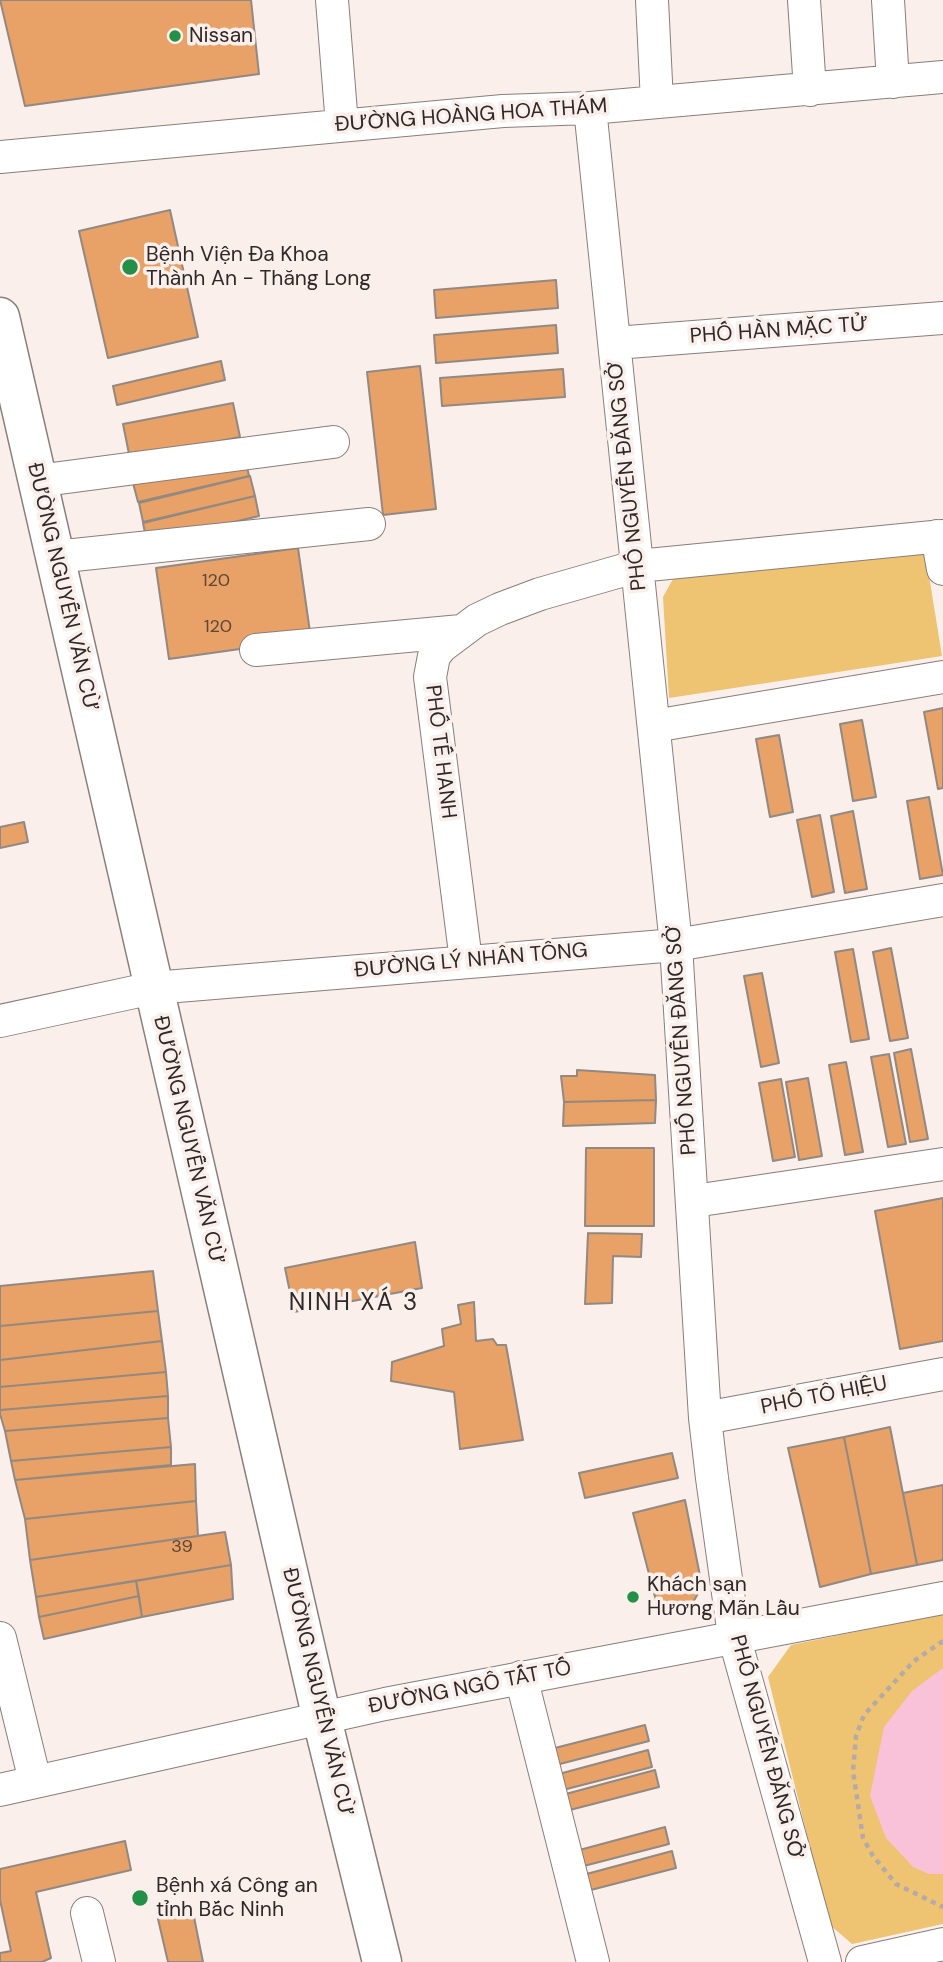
<!DOCTYPE html>
<html>
<head>
<meta charset="utf-8">
<style>
  body { margin:0 }
  canvas { display:block; background:#fbefeb }
</style>
</head>
<body>
<canvas width="943" height="1962"></canvas>
<script>
const context = document.querySelector('canvas').getContext('2d');
context.lineJoin = 'round';
function paint(path, color) {
  context.fillStyle = color;
  context.fill(path, 'evenodd');
}
function toPath(rows) {
  const path = new Path2D();
  for (const r of rows) {
    path.moveTo(r[0], r[1]);
    for (let i = 2; i < r.length; i += 2) path.lineTo(r[i], r[i + 1]);
  }
  return path;
}
function stroke(path, color, width, dash) {
  context.strokeStyle = color;
  context.lineWidth = width;
  context.lineCap = dash ? 'butt' : 'round';
  context.setLineDash(dash || []);
  context.stroke(path);
}
function drawText(font, color, halo, rows, align = 'center') {
  context.font = font + ' "DM Sans",sans-serif';
  context.lineWidth = 7;
  context.setLineDash([]);
  context.textBaseline = 'middle';
  context.strokeStyle = halo;
  context.fillStyle = color;
  for (const [text, x, y, turn = 0] of rows) {
    context.save();
    context.translate(x, y);
    context.rotate((+turn || 0) * Math.PI / 180);
    context.textAlign = isNaN(turn) ? turn : align;
    if (halo) context.strokeText(text, 0, 0);
    context.fillText(text, 0, 0);
    context.restore();
  }
}
paint(toPath([
  [925,551,942,656,669,698,663,597,673,579],
  [943,1614,943,1924,852,1944,829,1924,768,1677,791,1645]
]), '#eec371');
paint(toPath([
  [943,1668,943,1874,929,1874,913,1867,886,1838,870,1796,884,1727,912,1691]
]), '#f9c2d8');
const building = toPath([
  [0,0,251,0,259,74,25,106,0,0],
  [170,210,198,337,108,358,79,231,170,210],
  [556,280,558,308,436,318,434,290,556,280],
  [556,325,558,353,436,363,434,335,556,325],
  [221,361,225,380,117,405,113,386,221,361],
  [420,366,436,509,383,515,367,372,420,366],
  [563,369,565,397,442,406,440,378,563,369],
  [233,403,240,437,130,459,123,424,233,403],
  [245,457,249,476,138,502,133,483,245,457],
  [250,476,255,496,143,522,139,503,250,476],
  [255,496,259,516,147,543,143,523,255,496],
  [298,548,311,639,169,659,156,568,298,548],
  [943,708,943,788,938,789,924,712,943,708],
  [862,720,876,797,853,801,840,724,862,720],
  [779,735,793,812,770,817,756,739,779,735],
  [929,797,943,875,920,879,907,801,929,797],
  [853,811,867,889,845,893,831,816,853,811],
  [820,815,834,892,812,897,797,820,820,815],
  [24,822,28,842,0,848,0,827,24,822],
  [891,948,908,1038,890,1041,873,952,891,948],
  [853,949,869,1039,851,1042,835,952,853,949],
  [762,973,779,1063,761,1067,744,976,762,973],
  [911,1049,928,1139,910,1142,894,1053,911,1049],
  [889,1054,906,1144,888,1147,871,1057,889,1054],
  [846,1062,863,1152,845,1155,829,1065,846,1062],
  [577,1070,655,1075,656,1100,564,1102,561,1076,577,1076,577,1070],
  [808,1078,822,1156,799,1160,786,1082,808,1078],
  [781,1079,795,1157,773,1161,759,1083,781,1079],
  [656,1100,655,1123,563,1126,564,1102,656,1100],
  [586,1148,654,1148,654,1226,585,1226,586,1148],
  [943,1198,943,1341,900,1349,875,1211,943,1198],
  [588,1233,642,1234,641,1257,613,1256,612,1303,585,1304,588,1233],
  [415,1242,422,1288,294,1312,285,1268,415,1242],
  [153,1271,158,1311,0,1326,0,1286,153,1271],
  [474,1302,476,1341,493,1339,497,1345,506,1345,523,1440,460,1449,454,1392,391,1381,392,1362,444,1346,442,1329,461,1324,458,1305,474,1302],
  [158,1311,162,1341,0,1360,0,1326,158,1311],
  [162,1341,166,1372,0,1387,0,1360,162,1341],
  [166,1372,168,1396,0,1410,0,1387,166,1372],
  [168,1396,168,1418,5,1431,0,1414,0,1410,168,1396],
  [168,1418,171,1447,11,1461,5,1431,168,1418],
  [890,1427,917,1565,871,1574,844,1437,890,1427],
  [844,1437,871,1574,820,1587,788,1448,844,1437],
  [171,1447,171,1465,15,1480,11,1461,171,1447],
  [672,1453,678,1478,585,1498,579,1473,672,1453],
  [195,1464,196,1501,25,1519,15,1480,195,1464],
  [943,1485,943,1560,917,1565,903,1493,943,1485],
  [685,1500,702,1586,690,1608,659,1612,633,1513,685,1500],
  [196,1501,198,1536,30,1560,25,1519,196,1501],
  [225,1532,231,1565,36,1597,30,1560,225,1532],
  [231,1565,233,1599,142,1617,136,1581,231,1565],
  [136,1581,139,1596,39,1617,36,1597,136,1581],
  [139,1596,142,1617,44,1639,39,1617,139,1596],
  [645,1725,649,1741,556,1765,551,1749,645,1725],
  [648,1750,652,1767,559,1791,555,1775,648,1750],
  [655,1770,659,1787,566,1811,562,1795,655,1770],
  [665,1827,669,1844,576,1868,572,1852,665,1827],
  [125,1841,131,1870,36,1892,51,1958,42,1962,0,1962,0,1953,11,1951,0,1900,0,1869,125,1841],
  [672,1851,676,1868,583,1892,579,1876,672,1851],
  [193,1912,203,1962,168,1962,158,1919,193,1912]
]);
paint(building, '#e8a166');
stroke(building, '#918982', 2);
const minor = toPath([
  [332,0,342,125],
  [652,0,657,102],
  [804,0,810,90],
  [888,0,893,82],
  [590,108,676,945,705,1418,712,1478,734,1636,825,1962],
  [0,157,503,111,590,108,943,77],
  [615,343,943,318],
  [37,481,333,442],
  [937,536,943,569],
  [55,557,369,524],
  [256,650,461,631],
  [654,726,943,677],
  [466,961,430,677,434,656,441,647,477,620,500,609,540,594,638,566,943,536],
  [0,1021,153,988,676,945,943,900],
  [694,1201,943,1164],
  [705,1418,943,1374],
  [0,1638,35,1781],
  [521,1677,593,1962],
  [0,1790,385,1704,943,1598],
  [87,1913,99,1962],
  [862,1962,943,1944]
]);
const major = toPath([
  [0,317,322,1719,382,1962]
]);
stroke(minor, '#887e7b', 34);
stroke(major, '#887e7b', 41);
stroke(toPath([
  [943,1641,914,1661,864,1715,856,1736,853,1771,863,1838,873,1856,896,1884,943,1907]
]), '#b4aaa7', 4.5, [5, 5]);
stroke(minor, '#fff', 32);
stroke(major, '#fff', 38);
for (const [x, y, r, color] of [
  [175,36,7,"#249047"],
  [130,267,9,"#249047"],
  [633,1597,7,"#249047"],
  [140,1898,9,"#249047"]
]) {
  const dot = new Path2D();
  dot.arc(x, y, r, 0, 2 * Math.PI);
  context.fillStyle = color;
  context.fill(dot);
  stroke(dot, '#fbefeb', 2.5);
}
drawText('18px', '#5c4738', null, [
  ["120",216,581],
  ["120",218,627],
  ["39",182,1547]
]);
drawText('21px', '#2e2928', '#fbefeb', [
  ["Nissan",189,36],
  ["Bệnh Viện Đa Khoa",146,255],
  ["Thành An - Thăng Long",146,279],
  ["Khách sạn",647,1585],
  ["Hương Mãn Lầu",647,1609],
  ["Bệnh xá Công an",156,1886],
  ["tỉnh Bắc Ninh",156,1910]
], 'left');
drawText('21px', '#2e2928', '#fbefeb', [
  ["ĐƯỜNG HOÀNG HOA THÁM",471,116,-4],
  ["PHỐ HÀN MẶC TỬ",779,331,-4],
  ["PHỐ NGUYỄN ĐĂNG SỞ",628,476,-96],
  ["ĐƯỜNG NGUYỄN VĂN CỪ",62,587,77],
  ["PHỐ TẾ HANH",440,752,83],
  ["ĐƯỜNG LÝ NHÂN TÔNG",471,961,-5],
  ["PHỐ NGUYỄN ĐĂNG SỞ",682,1040,-94],
  ["ĐƯỜNG NGUYỄN VĂN CỪ",188,1140,77],
  ["PHỐ TÔ HIỆU",824,1396,-11],
  ["ĐƯỜNG NGÔ TẤT TỐ",470,1688,-11],
  ["ĐƯỜNG NGUYỄN VĂN CỪ",317,1692,77],
  ["PHỐ NGUYỄN ĐĂNG SỞ",766,1747,75]
]);
context.letterSpacing = '2px';
drawText('24px', '#2e2928', '#fbefeb', [
  ["NINH XÁ 3",354,1304]
]);
context.letterSpacing = '0px';
</script>
</body>
</html>
